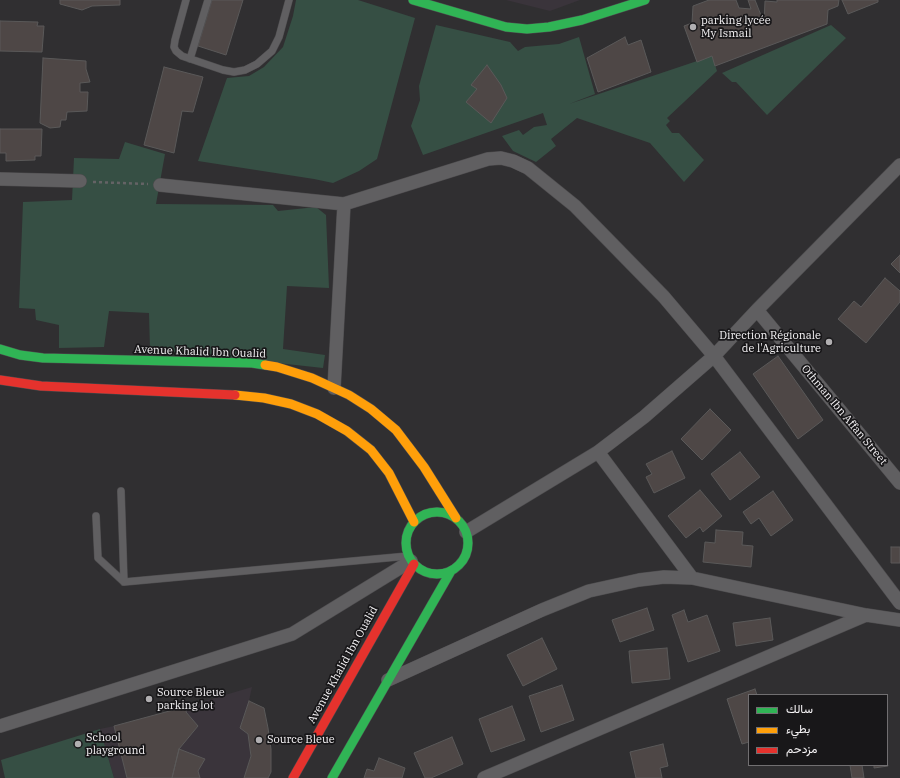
<!DOCTYPE html>
<html>
<head>
<meta charset="utf-8">
<style>
  body { margin:0 }
  #map { position:relative; width:900px; height:778px; overflow:hidden; background:#302f31; font-family:"IBM Plex Serif",Vazirmatn,serif }
  canvas { display:block }
  .legend { position:absolute; left:748px; top:694px; width:140px; height:72px; box-sizing:border-box; background:#181719; border:1px solid #716f71; margin:0; padding:5px 7px; list-style:none; font-size:12px; color:#f6f4f6 }
  .legend li { display:flex; align-items:center; gap:8px; height:20px }
  .legend b { width:20px; border:1px solid #716f71 }
</style>
</head>
<body>
<div id="map">
<canvas width="900" height="778"></canvas>
<ul class="legend">
<li><b style="height:5px;background:#30b455"></b>سالك</li>
<li><b style="height:5px;background:#ff9f0a"></b>بطيء</li>
<li><b style="height:5px;background:#e5322d"></b>مزدحم</li>
</ul>
</div>
<script>
const context = document.querySelector('canvas').getContext('2d');
context.lineJoin = 'round';
function paint(path, color) {
  context.fillStyle = color;
  context.fill(path, 'evenodd');
}
function toPath(rows) {
  const path = new Path2D();
  for (const r of rows) {
    if (r.length === 3) {
      path.moveTo(r[0] + r[2], r[1]);
      path.arc(r[0], r[1], r[2], 0, 2 * Math.PI);
      continue;
    }
    path.moveTo(r[0], r[1]);
    for (let i = 2; i < r.length; i += 2) path.lineTo(r[i], r[i + 1]);
  }
  return path;
}
function stroke(path, color, width, dash) {
  context.strokeStyle = color;
  context.lineWidth = width;
  context.lineCap = dash ? 'butt' : 'round';
  context.setLineDash(dash || []);
  context.stroke(path);
}
function drawText(font, color, halo, rows, align = 'center') {
  context.font = font + ' "IBM Plex Serif",serif';
  context.lineWidth = 3.5;
  context.setLineDash([]);
  context.textBaseline = 'middle';
  context.strokeStyle = halo;
  context.fillStyle = color;
  for (const [text, x, y, turn = 0] of rows) {
    context.save();
    context.translate(x, y);
    context.rotate((+turn || 0) * Math.PI / 180);
    context.textAlign = isNaN(turn) ? turn : align;
    if (halo) context.strokeText(text, 0, 0);
    context.fillText(text, 0, 0);
    context.restore();
  }
}
paint(toPath([
  [506,0,580,0,550,11],
  [252,687,249,701,240,728,248,734,251,756,244,778,200,778,198,771,205,759,179,749,198,726,186,712,188,706],
  [114,726,127,778,114,778,100,729]
]), '#3a343b');
paint(toPath([
  [296,0,358,0,415,18,377,159,359,171,333,183,314,179,198,161,227,78,249,76,264,67,283,47,293,16],
  [436,25,510,42,518,51,525,47,559,44,579,37,595,94,569,104,712,56,717,71,667,118,670,121,666,125,672,133,679,133,704,160,684,182,650,143,577,118,551,139,556,146,536,162,513,151,502,136,519,130,523,135,534,127,547,125,543,113,423,155,411,126,420,100,419,86],
  [831,25,846,38,767,115,736,82,732,82,722,73],
  [125,142,165,154,156,204,273,205,278,211,316,207,326,215,329,288,287,286,283,349,325,355,323,368,150,349,149,313,109,311,104,347,59,348,59,325,36,320,35,309,19,308,23,202,72,200,74,158,119,159],
  [100,729,114,778,5,778,1,760]
]), '#364f44');
const building = toPath([
  [60,0,120,0,120,5,92,6,82,10,60,4,60,0],
  [212,0,243,0,226,55,198,46,212,0],
  [709,0,736,0,739,8,751,9,748,0,755,0,764,23,765,1,777,2,777,0,839,0,838,6,828,10,827,24,715,66,712,56,697,62,684,26,692,23,693,6,709,0],
  [842,0,878,0,878,2,848,14,842,0],
  [0,21,38,22,37,26,44,26,42,52,0,51,0,21],
  [625,37,628,45,641,40,651,72,598,92,587,58,625,37],
  [43,58,86,61,86,69,90,82,80,83,80,92,88,92,87,111,67,112,66,120,61,120,60,127,50,128,40,123,43,58],
  [487,65,501,85,507,98,491,123,466,102,477,89,471,85,487,65],
  [164,67,203,77,193,112,182,111,174,153,144,145,164,67],
  [0,129,42,129,41,156,35,156,35,160,6,161,6,153,0,153,0,129],
  [900,255,900,273,891,264,900,255],
  [885,278,900,291,900,302,866,343,838,319,854,301,861,307,885,278],
  [778,356,823,420,798,439,753,374,778,356],
  [710,409,731,430,702,460,681,439,710,409],
  [672,451,685,478,654,493,646,477,652,474,646,464,672,451],
  [740,452,760,477,730,500,711,474,740,452],
  [700,490,722,516,703,532,700,527,686,538,668,516,700,490],
  [773,491,793,520,771,536,759,518,751,524,743,512,773,491],
  [716,530,743,532,742,545,753,546,751,567,703,562,705,542,715,543,716,530],
  [891,547,900,547,900,563,891,563,891,547],
  [647,608,654,630,620,642,612,620,647,608],
  [684,610,688,622,707,615,720,651,688,662,672,615,684,610],
  [770,618,773,640,736,646,733,623,770,618],
  [542,638,557,669,523,686,507,655,542,638],
  [667,648,670,679,632,683,629,651,667,648],
  [562,685,574,720,541,732,529,696,562,685],
  [755,689,757,695,749,695,749,742,742,744,727,699,755,689],
  [249,701,264,708,268,728,271,749,271,772,268,778,244,778,251,756,248,734,240,728,249,701],
  [188,706,186,712,198,726,179,749,172,778,127,778,114,726,188,706],
  [512,706,525,740,491,752,479,719,512,706],
  [452,737,463,764,431,778,425,778,414,753,452,737],
  [663,744,668,766,660,768,662,778,636,778,630,752,663,744],
  [179,749,205,759,198,771,200,778,172,778,179,749],
  [379,758,405,768,402,778,364,778,367,769,374,771,379,758],
  [887,763,888,766,874,768,874,765,887,765,887,763],
  [850,765,862,765,864,778,852,778,850,765]
]);
paint(building, '#4e4746');
stroke(building, '#5a5959', 1);
const lane = toPath([
  [186,0,175,40,174,47,176,51,182,56,223,70,234,72,245,70,257,64,272,51,279,37,289,0],
  [190,59,208,0],
  [121,491,124,582],
  [96,516,98,558,124,582,408,556]
]);
const street = toPath([
  [0,179,80,181],
  [160,185,344,204],
  [757,310,900,483],
  [334,388,344,204,488,159,501,158,513,161,528,168,575,206,664,297,714,356,900,603],
  [598,452,692,578],
  [466,532,598,452,644,417,714,356,757,310,900,165],
  [388,680,542,610,589,591,639,580,664,577,692,578,866,615,900,620],
  [0,726,292,634,411,561],
  [484,778,866,615]
]);
const fast = toPath([
  [413,0,506,27,527,29,549,27,582,20,645,0],
  [0,349,20,355,43,358,252,363,265,365],
  [437,543,31],
  [332,778,451,571]
]);
const slow = toPath([
  [265,365,277,367,312,378,349,395,371,409,396,430,424,467,456,518],
  [235,395,264,398,291,404,317,414,347,431,371,450,389,473,414,522]
]);
const jam = toPath([
  [0,380,41,386,235,395],
  [293,778,414,564]
]);
stroke(lane, '#4d4c4e', 8);
stroke(street, '#4d4c4e', 14);
stroke(fast, '#4d4c4e', 10);
stroke(slow, '#4d4c4e', 10);
stroke(jam, '#4d4c4e', 10);
stroke(toPath([
  [93,182,148,184]
]), '#646365', 2.5, [3, 3]);
stroke(lane, '#605f61', 7);
stroke(street, '#605f61', 13);
stroke(fast, '#30b455', 9);
stroke(slow, '#ff9f0a', 9);
stroke(jam, '#e5322d', 9);
for (const [x, y, r, color] of [
  [693,27,4,"#b1afb1"],
  [829,342,4,"#b1afb1"],
  [149,699,4,"#b1afb1"],
  [259,740,4,"#b1afb1"],
  [78,744,4,"#b1afb1"]
]) {
  const dot = new Path2D();
  dot.arc(x, y, r, 0, 2 * Math.PI);
  context.fillStyle = color;
  context.fill(dot);
  stroke(dot, '#181719', 1.5);
}
drawText('11px', '#f6f4f6', '#181719', [
  ["parking lycée",701,21],
  ["My Ismail",701,34],
  ["Direction Régionale",821,336,"right"],
  ["de l'Agriculture",821,349,"right"],
  ["Source Bleue",157,693],
  ["parking lot",157,706],
  ["School",86,738],
  ["playground",86,751],
  ["Source Bleue",267,740]
], 'left');
drawText('11px', '#f6f4f6', '#181719', [
  ["Avenue Khalid Ibn Oualid",200,352,2],
  ["Othman Ibn Affan Street",844,415,50],
  ["Avenue Khalid Ibn Oualid",343,665,-61]
]);
</script>
</body>
</html>
